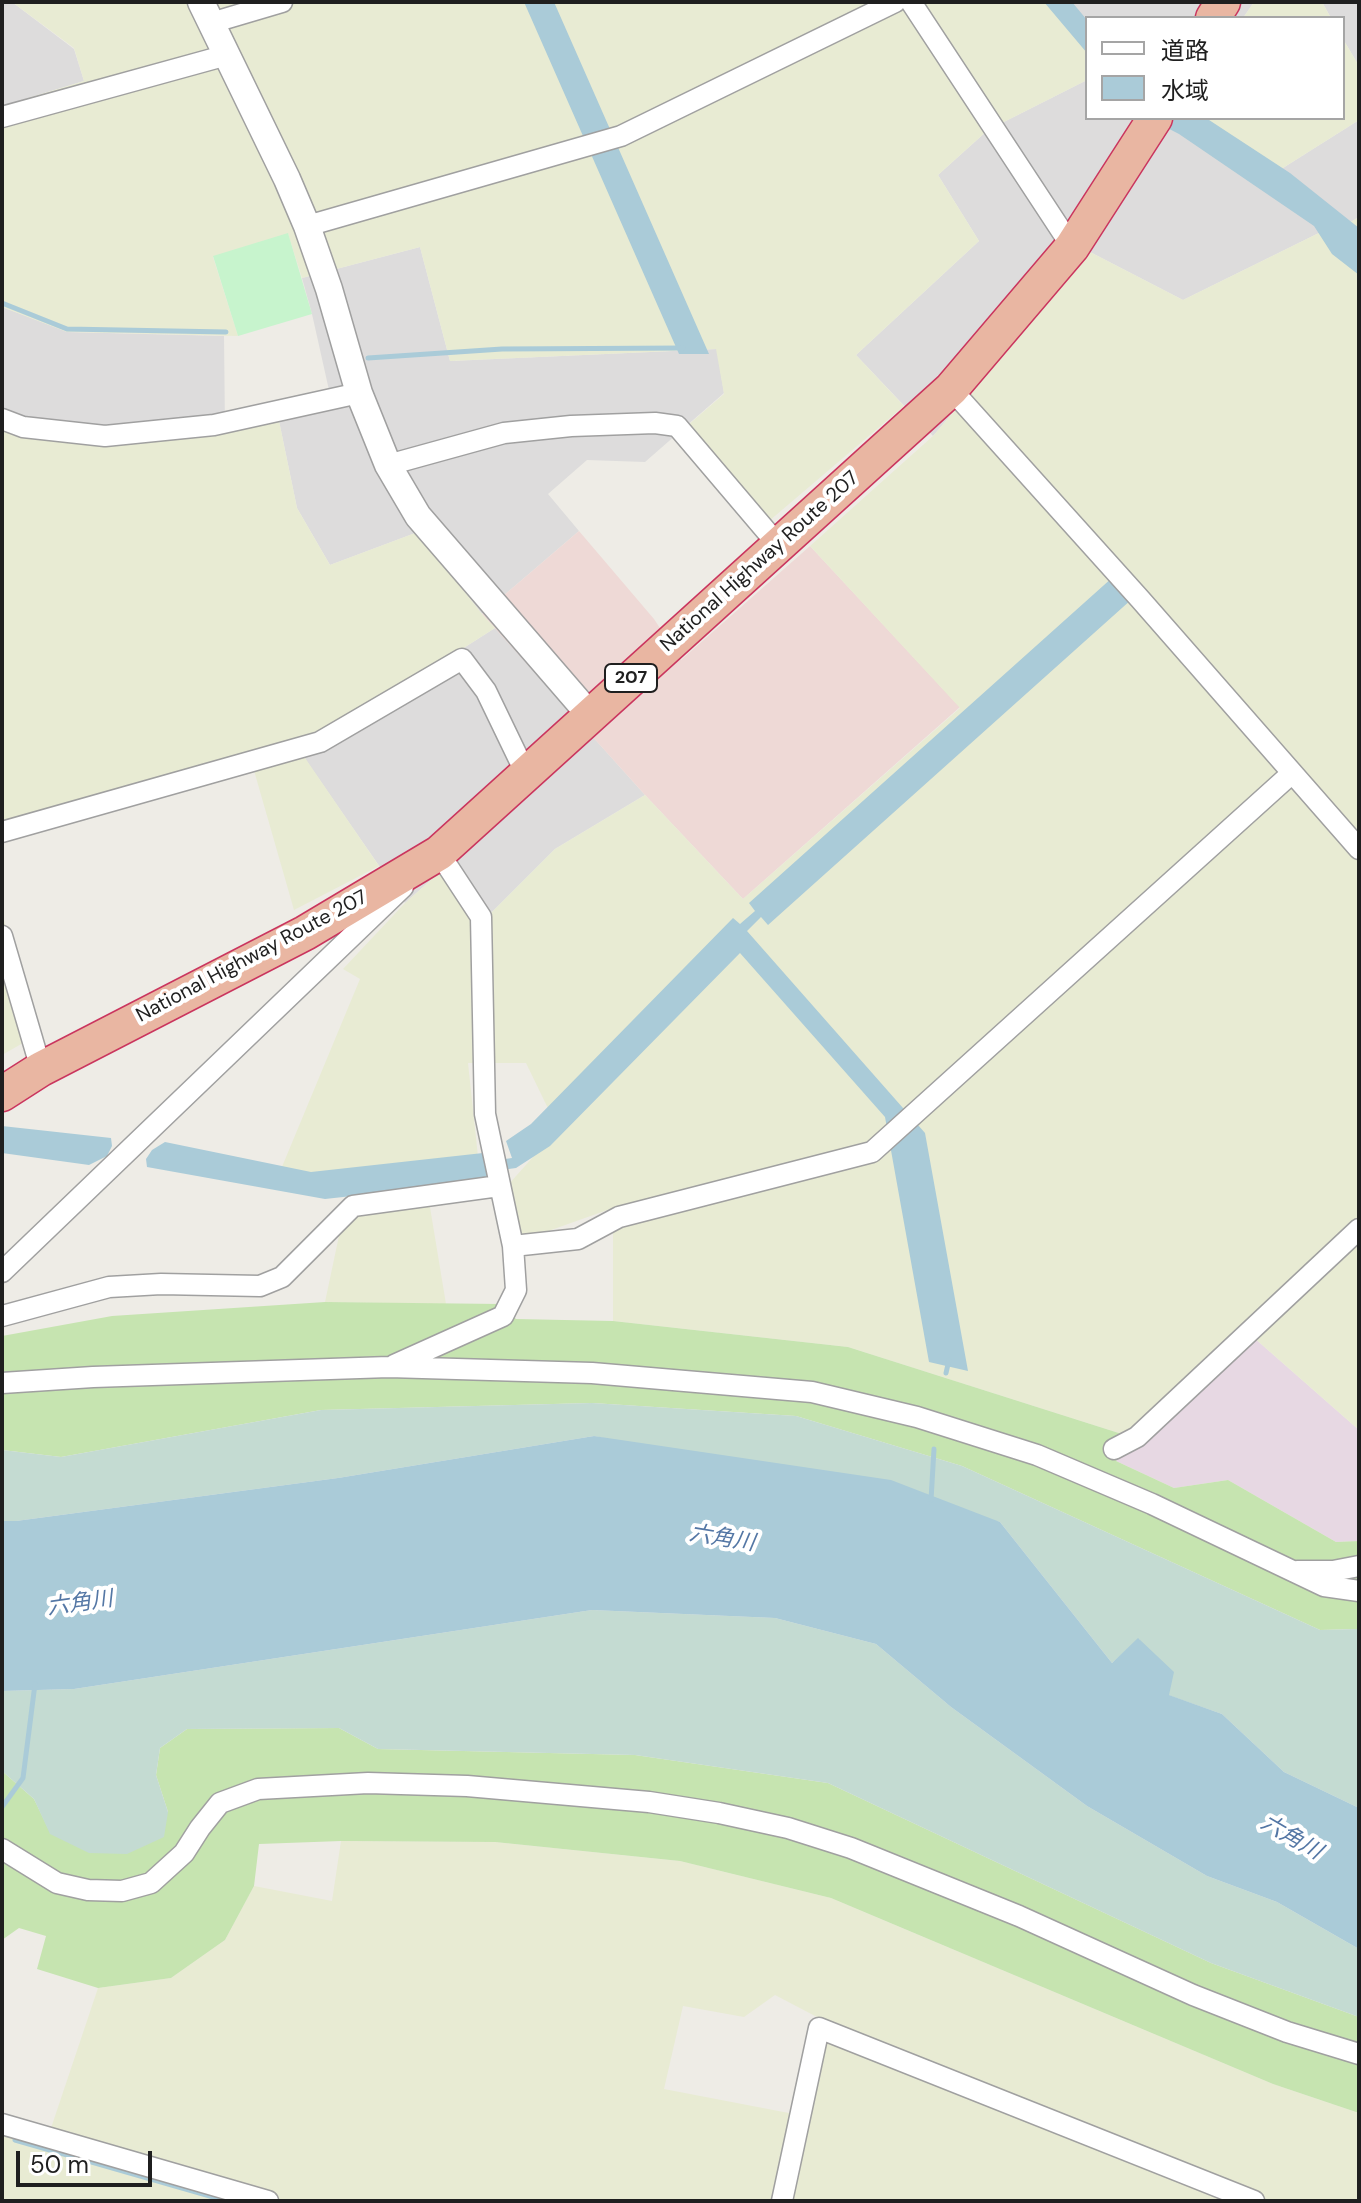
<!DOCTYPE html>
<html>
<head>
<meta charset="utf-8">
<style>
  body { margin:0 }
  #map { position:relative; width:1361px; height:2203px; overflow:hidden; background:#eeece6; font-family:"DM Sans","Noto Sans JP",sans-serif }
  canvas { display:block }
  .frame { position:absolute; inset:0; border:4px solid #1f1f1f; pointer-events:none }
  .legend { position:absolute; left:1085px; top:16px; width:260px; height:104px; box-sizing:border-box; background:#fff; border:2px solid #a5a5a5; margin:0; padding:10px 14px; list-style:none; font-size:24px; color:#1f1f1f }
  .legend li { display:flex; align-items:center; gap:16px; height:40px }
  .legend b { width:40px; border:2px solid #a5a5a5 }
  .scale { position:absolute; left:16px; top:2151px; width:136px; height:36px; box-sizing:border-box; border:4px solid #1f1f1f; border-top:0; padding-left:10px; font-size:24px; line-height:28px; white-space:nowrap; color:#1f1f1f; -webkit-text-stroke:6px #fff; paint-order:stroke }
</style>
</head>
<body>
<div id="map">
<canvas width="1361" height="2203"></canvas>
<div class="frame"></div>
<ul class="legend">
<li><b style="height:10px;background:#fff"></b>道路</li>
<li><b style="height:22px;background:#aacbd8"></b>水域</li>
</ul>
<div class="scale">50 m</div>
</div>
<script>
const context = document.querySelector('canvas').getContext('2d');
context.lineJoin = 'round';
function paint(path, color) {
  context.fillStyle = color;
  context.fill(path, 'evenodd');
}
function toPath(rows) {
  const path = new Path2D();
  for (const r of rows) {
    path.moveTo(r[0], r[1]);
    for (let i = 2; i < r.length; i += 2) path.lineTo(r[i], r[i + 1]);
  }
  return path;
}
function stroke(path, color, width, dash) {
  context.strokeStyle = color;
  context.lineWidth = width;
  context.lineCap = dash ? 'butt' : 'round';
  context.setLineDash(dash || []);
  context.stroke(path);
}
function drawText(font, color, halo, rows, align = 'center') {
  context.font = font + ' "DM Sans","Noto Sans JP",sans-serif';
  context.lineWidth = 8;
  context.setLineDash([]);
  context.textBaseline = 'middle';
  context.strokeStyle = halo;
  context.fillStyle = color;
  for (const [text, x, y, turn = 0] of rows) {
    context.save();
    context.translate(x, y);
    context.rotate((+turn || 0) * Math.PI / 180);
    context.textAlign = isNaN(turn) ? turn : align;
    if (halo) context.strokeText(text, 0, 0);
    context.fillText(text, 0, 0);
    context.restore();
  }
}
paint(toPath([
  [2,2,12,2,74,49,84,81,2,106],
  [1052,2,1254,2,1243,18,1087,18,1087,47],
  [1322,2,1359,2,1359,66,1343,39,1343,18,1331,18],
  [1087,80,1087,118,1180,118,1325,230,1183,300,1090,252,933,436,856,355,979,241,938,175,988,130],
  [1359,120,1359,217,1349,223,1275,173],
  [420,247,450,361,717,349,724,393,645,462,587,460,548,494,579,531,482,614,418,532,330,565,297,508,279,421,333,408,312,314,302,278],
  [2,307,68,332,224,336,225,430,2,426],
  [495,628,645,795,555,849,476,928,440,872,405,903,300,752]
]), '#dddcdc');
paint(toPath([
  [579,531,654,619,681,660,810,546,960,707,743,899,645,795,482,614]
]), '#eed9d6');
paint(toPath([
  [1244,1329,1359,1430,1359,1541,1336,1542,1228,1480,1174,1488,1116,1461,1125,1435]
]), '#e7d8e3');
paint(toPath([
  [12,2,1052,2,1087,47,1087,80,988,130,938,175,979,241,856,355,904,406,755,533,673,438,724,394,716,349,450,361,420,247,302,278,288,234,213,257,238,336,67,332,2,307,2,106,84,81,74,48],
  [1254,2,1322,2,1331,18,1243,18],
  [1343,39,1359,66,1359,120,1275,173,1180,118,1343,118],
  [1359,217,1359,1430,1244,1329,1125,1435,848,1347,613,1321,613,1208,523,1240,508,1185,558,1129,526,1063,468,1063,479,1166,426,1183,446,1304,325,1302,351,1179,279,1174,360,979,343,969,405,903,440,872,476,928,555,849,645,795,743,899,960,708,810,546,933,436,1090,252,1183,300,1325,230,1349,223],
  [279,421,297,508,330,565,418,532,482,614,495,628,301,752,379,866,294,910,253,767,2,838,2,426,23,434],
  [2,913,37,1035,2,1055],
  [341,1841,495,1842,680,1861,831,1898,1273,2084,1359,2113,1359,2201,2,2201,2,2139,5,2131,46,2143,98,1988,171,1978,225,1940,254,1886,332,1901],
  [775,1995,817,2017,794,2114,664,2089,683,2006,744,2017]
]), '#e8ebd3');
paint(toPath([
  [325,1302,501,1304,516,1319,613,1321,848,1347,1125,1435,1116,1461,1174,1488,1228,1480,1336,1542,1359,1541,1359,1629,1320,1630,962,1466,796,1416,592,1403,321,1410,61,1457,2,1450,2,1336,112,1316],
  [339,1728,378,1749,635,1755,828,1783,1211,1963,1359,2017,1359,2113,1273,2084,831,1898,680,1861,495,1842,341,1841,259,1844,254,1886,225,1940,171,1978,98,1988,37,1969,46,1936,19,1928,2,1940,2,1771,34,1799,51,1834,168,1812,156,1775,160,1748,187,1729]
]), '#c6e4b0');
paint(toPath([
  [592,1403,796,1416,962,1466,1320,1630,1359,1629,1359,1808,1284,1772,1222,1714,1168,1695,1139,1639,1112,1663,1000,1522,594,1436,338,1478,16,1521,2,1521,2,1450,61,1457,321,1410],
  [592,1610,775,1618,876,1644,951,1707,1087,1806,1207,1876,1277,1902,1359,1949,1359,2017,1211,1963,828,1783,635,1755,378,1749,339,1728,187,1729,160,1748,156,1775,168,1812,164,1837,127,1854,89,1853,50,1834,34,1799,2,1771,2,1691,74,1689]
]), '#c4dbd2');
paint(toPath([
  [288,233,312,314,238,336,213,256]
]), '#c7f4cd');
paint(toPath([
  [524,2,554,2,709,354,679,354],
  [1044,2,1072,2,1087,20,1087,53],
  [1148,118,1206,118,1290,173,1359,228,1359,275,1332,254,1314,226,1179,134],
  [1113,577,1132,599,768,925,761,917,747,931,925,1133,968,1371,929,1362,885,1117,740,953,550,1146,516,1168,487,1172,489,1181,325,1199,147,1167,146,1159,152,1150,165,1142,311,1172,483,1153,485,1162,512,1158,506,1141,531,1124,733,918,740,924,755,911,749,903],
  [2,1126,111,1138,112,1146,107,1156,89,1165,2,1153],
  [594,1436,891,1480,1000,1522,1112,1663,1138,1638,1174,1672,1169,1695,1222,1714,1284,1772,1359,1808,1359,1949,1277,1902,1207,1876,1087,1806,951,1707,876,1644,775,1618,592,1610,74,1689,2,1691,2,1521,16,1521,338,1478]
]), '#aacbd8');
stroke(toPath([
  [2,303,67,329,226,332],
  [368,358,502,349,683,348],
  [946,1373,949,1360],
  [931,1500,934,1449],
  [2,1807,23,1778,35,1684],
  [15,2140,227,2201]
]), '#aacbd8', 5);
const minor = toPath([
  [911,2,1072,247],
  [211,23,282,2],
  [2,117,227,55],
  [307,226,621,136,895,2],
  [951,389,1140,599,1359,849],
  [2,419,23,427,105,436,214,425,359,393],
  [388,465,504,433,571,426,655,423,677,426,779,546],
  [2,832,320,742,462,659,486,691,526,774],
  [2,936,41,1069],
  [513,1246,578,1239,619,1217,872,1152,1291,774],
  [2,1272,403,887],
  [2,1316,109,1287,161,1284,260,1286,282,1277,353,1206,499,1186],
  [394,1365,503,1316,516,1290,513,1246,485,1114,481,917,439,853,432,859],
  [2,1383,93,1377,389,1367,592,1373,812,1392,917,1417,1037,1455,1152,1504,1324,1586,1359,1591],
  [1114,1449,1137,1437,1359,1229],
  [1297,1571,1333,1571,1359,1566],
  [2,1849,57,1883,88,1890,122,1891,151,1883,184,1853,200,1828,220,1803,258,1789,368,1783,467,1786,649,1802,719,1813,788,1828,851,1848,1019,1916,1193,1995,1287,2032,1359,2054],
  [2,2124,268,2201],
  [782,2201,819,2028,1254,2201]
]);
const tertiary = toPath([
  [201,2,287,179,307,226,329,289,359,393,388,465,418,516,590,715]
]);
const trunk = toPath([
  [1213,18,1223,2],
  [2,1094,41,1069,305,933,439,853,951,389,1072,247,1155,118]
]);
stroke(minor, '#a0a0a0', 23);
stroke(tertiary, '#a0a0a0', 29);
stroke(trunk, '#ca355e', 37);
stroke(minor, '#fff', 20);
stroke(tertiary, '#fff', 26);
stroke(trunk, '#e9b6a2', 34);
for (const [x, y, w] of [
  [631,678,52]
]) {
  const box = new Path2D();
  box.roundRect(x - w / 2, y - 14, w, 28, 6);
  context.fillStyle = '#fff';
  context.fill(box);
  stroke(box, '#1f1f1f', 2);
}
drawText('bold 18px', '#1f1f1f', null, [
  ["207",631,678]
]);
drawText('20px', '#1f1f1f', '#fff', [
  ["National Highway Route 207",760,562,-42],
  ["National Highway Route 207",252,957,-28]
]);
drawText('italic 22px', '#5477a5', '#fff', [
  ["六角川",722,1539,9],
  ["六角川",80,1604,-8],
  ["六角川",1291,1838,30]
]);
</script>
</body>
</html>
